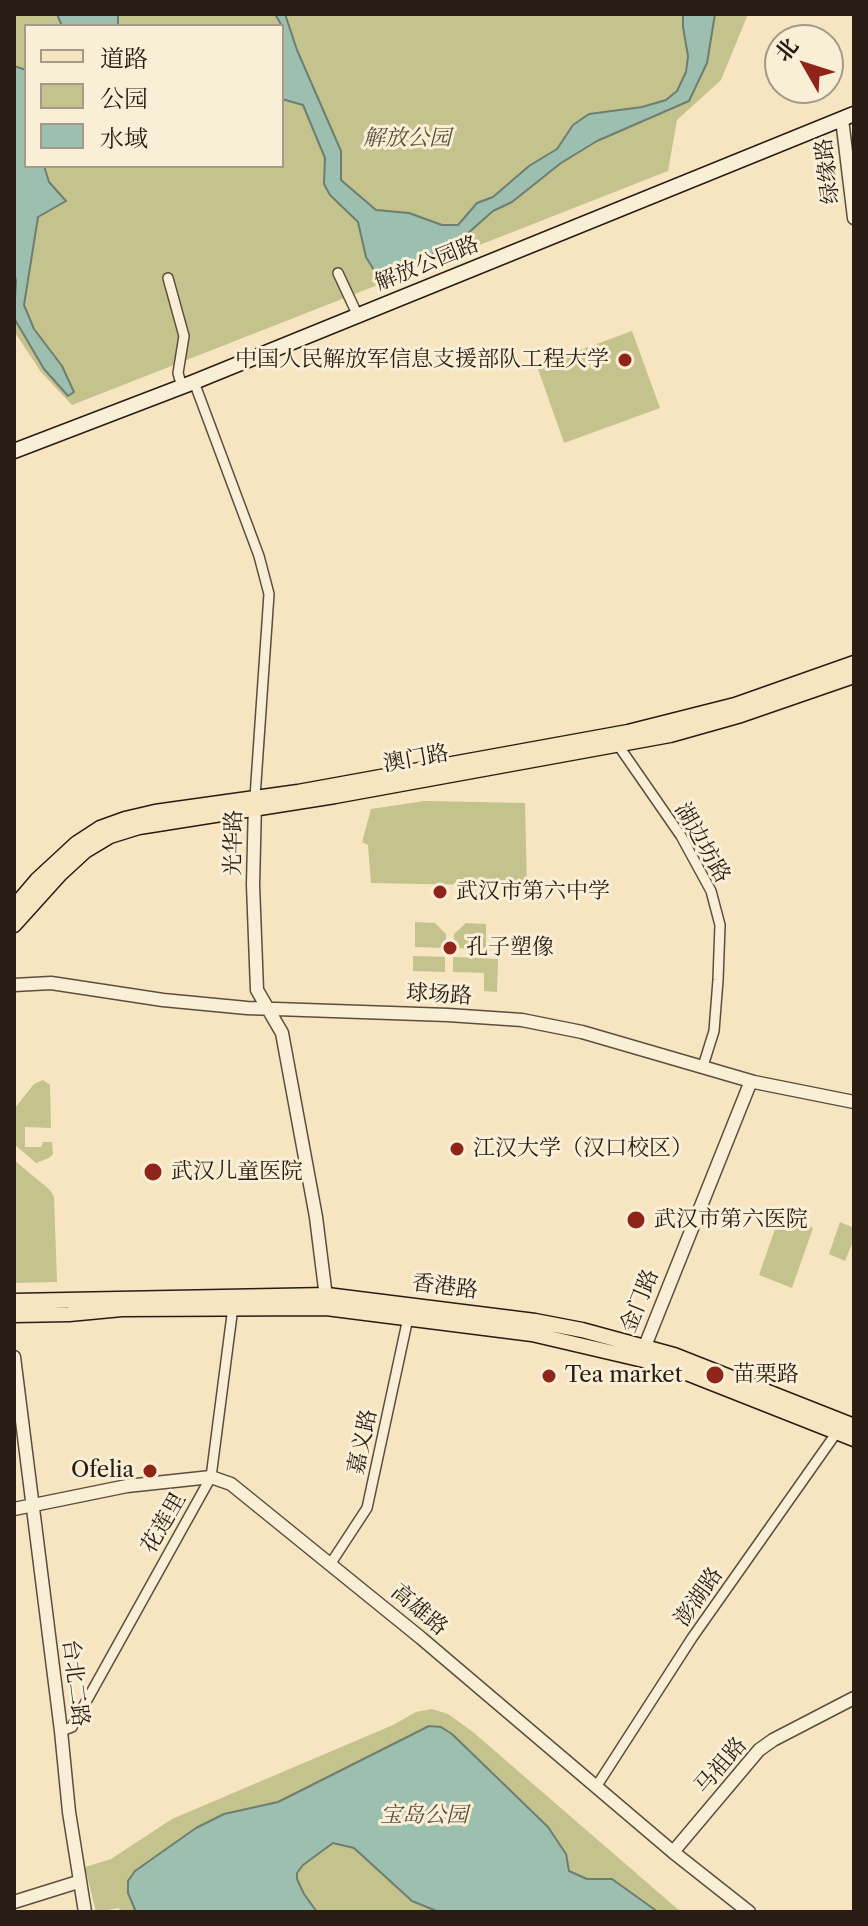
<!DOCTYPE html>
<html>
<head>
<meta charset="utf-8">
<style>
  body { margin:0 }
  #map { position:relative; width:868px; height:1926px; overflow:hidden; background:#f6e5c0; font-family:"Libre Caslon Text","Noto Serif SC",serif }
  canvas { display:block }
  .frame { position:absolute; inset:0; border:16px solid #281c13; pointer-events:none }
  .legend { position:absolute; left:24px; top:24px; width:260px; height:144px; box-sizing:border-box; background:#f9eed6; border:2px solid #a59a88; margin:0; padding:10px 14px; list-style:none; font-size:24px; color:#281c13 }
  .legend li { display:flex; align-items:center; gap:16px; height:40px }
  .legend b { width:40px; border:2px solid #a59a88 }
  .north { position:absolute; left:764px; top:24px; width:80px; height:80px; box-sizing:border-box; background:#f9eed6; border:2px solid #a59a88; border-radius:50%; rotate:309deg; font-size:22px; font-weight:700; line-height:32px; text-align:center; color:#281c13 }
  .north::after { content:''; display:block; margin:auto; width:28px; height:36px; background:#8f2418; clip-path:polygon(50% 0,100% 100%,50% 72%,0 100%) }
</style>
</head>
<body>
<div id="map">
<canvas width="868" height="1926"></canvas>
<div class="frame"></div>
<ul class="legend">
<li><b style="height:10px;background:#f6e5c0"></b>道路</li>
<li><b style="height:22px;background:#c4c28d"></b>公园</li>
<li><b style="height:22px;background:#9dbfaf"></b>水域</li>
</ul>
<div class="north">北</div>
</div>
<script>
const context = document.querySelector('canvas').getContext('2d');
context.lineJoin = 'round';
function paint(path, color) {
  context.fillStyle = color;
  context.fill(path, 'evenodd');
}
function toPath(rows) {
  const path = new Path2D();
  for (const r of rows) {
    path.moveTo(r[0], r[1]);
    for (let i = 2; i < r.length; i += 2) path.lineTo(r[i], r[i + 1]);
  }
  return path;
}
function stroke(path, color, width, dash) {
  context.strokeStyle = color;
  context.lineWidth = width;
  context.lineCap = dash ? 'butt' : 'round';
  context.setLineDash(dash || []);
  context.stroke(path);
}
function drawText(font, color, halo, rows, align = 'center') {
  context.font = font + ' "Libre Caslon Text","Noto Serif SC",serif';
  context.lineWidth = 6;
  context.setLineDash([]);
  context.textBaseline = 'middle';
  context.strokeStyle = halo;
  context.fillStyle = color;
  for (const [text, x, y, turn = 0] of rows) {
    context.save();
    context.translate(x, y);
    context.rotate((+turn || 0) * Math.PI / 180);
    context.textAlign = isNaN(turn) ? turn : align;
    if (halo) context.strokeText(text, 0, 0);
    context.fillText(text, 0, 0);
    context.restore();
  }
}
paint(toPath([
  [14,14,748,14,721,80,677,120,668,171,72,405,41,372,14,331],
  [26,26,282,26,282,166,26,166],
  [632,331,660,408,564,443,537,366],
  [425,801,525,803,527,886,371,883,368,845,362,842,371,809],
  [415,922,435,923,446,934,446,948,415,947],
  [466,923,486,924,486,949,454,948,454,934],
  [413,956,445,957,445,972,413,971],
  [453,957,498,959,497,992,484,991,484,973,453,972],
  [43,1080,50,1085,51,1128,25,1127,25,1147,41,1147,43,1142,52,1142,53,1154,49,1158,36,1163,14,1144,14,1109,34,1084],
  [14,1160,50,1190,54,1197,57,1282,14,1283],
  [780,1215,813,1228,792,1288,759,1275],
  [840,1222,854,1228,854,1239,845,1261,829,1254],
  [432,1709,448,1714,473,1732,681,1912,120,1912,119,1908,96,1912,85,1867,111,1859,172,1819,393,1725,416,1712]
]), '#c4c28d');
const water = toPath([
  [57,14,118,14,118,26,62,26,57,14],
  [275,14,285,14,297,50,341,151,341,180,376,210,409,213,442,225,458,225,477,203,493,197,529,166,557,149,573,125,589,114,642,107,666,100,677,91,686,72,688,56,683,27,683,14,715,14,707,63,689,101,597,141,561,163,512,202,493,211,449,250,428,255,405,267,384,273,374,270,366,257,358,222,330,195,324,184,325,158,303,105,282,99,282,26,275,14],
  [14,66,26,70,26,166,44,166,49,182,66,201,38,217,24,305,34,329,62,366,74,392,68,396,44,369,14,318,16,281,14,272,14,66],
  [429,1726,441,1727,452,1734,548,1827,566,1854,569,1871,587,1879,612,1879,658,1912,439,1912,412,1901,354,1848,333,1843,303,1865,297,1873,297,1879,304,1894,317,1912,136,1912,128,1893,128,1881,135,1871,196,1828,224,1814,278,1802,429,1726]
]);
paint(water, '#9dbfaf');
stroke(water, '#6e7e71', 2);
const minor = toPath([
  [338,273,358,316],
  [168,278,184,336,178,373,182,387],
  [194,382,259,556,269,594,255,797],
  [618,745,681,836,711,891,720,925,718,980,714,1031,703,1066],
  [331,1563,367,1508,408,1318],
  [61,1731,72,1727,211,1477,233,1307],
  [596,1787,692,1638,837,1432]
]);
const tertiary = toPath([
  [842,119,854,218],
  [255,802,253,885,257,990,282,1033,316,1217,327,1305],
  [14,985,51,983,163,1000,247,1008,448,1015,522,1020,582,1032,754,1082,854,1102],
  [641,1356,751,1081],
  [14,1357,61,1731,69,1812,85,1912],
  [14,1509,127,1486,211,1477,231,1484,421,1638,673,1852,749,1912],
  [673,1852,759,1750,773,1740,854,1698],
  [14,1902,78,1882]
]);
const secondary = toPath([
  [14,451,194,382,854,114]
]);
const primary = toPath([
  [14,907,37,880,77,843,100,828,125,819,155,812,298,792,628,732,735,705,854,663],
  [14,925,60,874,85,851,110,836,139,827,335,796,670,735,741,715,854,676],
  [14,1301,327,1295,535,1321,582,1330,674,1355,854,1426],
  [14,1315,69,1314,122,1309,326,1308,532,1334,669,1366,854,1439]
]);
stroke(minor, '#5c4e3e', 12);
stroke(tertiary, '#5c4e3e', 15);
stroke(secondary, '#281c13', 17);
stroke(primary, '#281c13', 17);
stroke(minor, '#f9eed6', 9);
stroke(tertiary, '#f9eed6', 12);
stroke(secondary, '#f9eed6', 14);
stroke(primary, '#f6e5c0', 14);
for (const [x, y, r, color] of [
  [625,360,8,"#8f2418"],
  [440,892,8,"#8f2418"],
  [450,948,8,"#8f2418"],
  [457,1149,8,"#8f2418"],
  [153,1172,10,"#8f2418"],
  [636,1220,10,"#8f2418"],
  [715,1375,10,"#8f2418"],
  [549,1376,8,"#8f2418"],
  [150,1471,8,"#8f2418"]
]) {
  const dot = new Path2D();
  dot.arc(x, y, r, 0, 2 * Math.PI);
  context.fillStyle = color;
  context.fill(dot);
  stroke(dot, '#f9eed6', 3);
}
drawText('italic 22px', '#574e38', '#f9eed6', [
  ["解放公园",407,139],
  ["宝岛公园",424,1816]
]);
drawText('22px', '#281c13', '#f9eed6', [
  ["绿缘路",828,171,-97],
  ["解放公园路",427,264,-22],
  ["澳门路",416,759,-10],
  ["光华路",234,843,-89],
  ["湖边坊路",702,843,60],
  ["球场路",439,995,3],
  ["香港路",445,1287,7],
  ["金门路",640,1301,-68],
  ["嘉义路",363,1442,-78],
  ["花莲里",164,1523,-60],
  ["澎湖路",699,1597,-55],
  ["高雄路",419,1610,40],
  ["台北二路",75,1683,83],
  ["马祖路",721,1766,-49]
]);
drawText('22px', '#281c13', '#f9eed6', [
  ["中国人民解放军信息支援部队工程大学",609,360,"right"],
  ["武汉市第六中学",456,892],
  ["孔子塑像",466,948],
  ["江汉大学（汉口校区）",473,1149],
  ["武汉儿童医院",171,1172],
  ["武汉市第六医院",654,1220],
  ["苗栗路",733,1375],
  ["Tea market",565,1376],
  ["Ofelia",134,1471,"right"]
], 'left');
</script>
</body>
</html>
